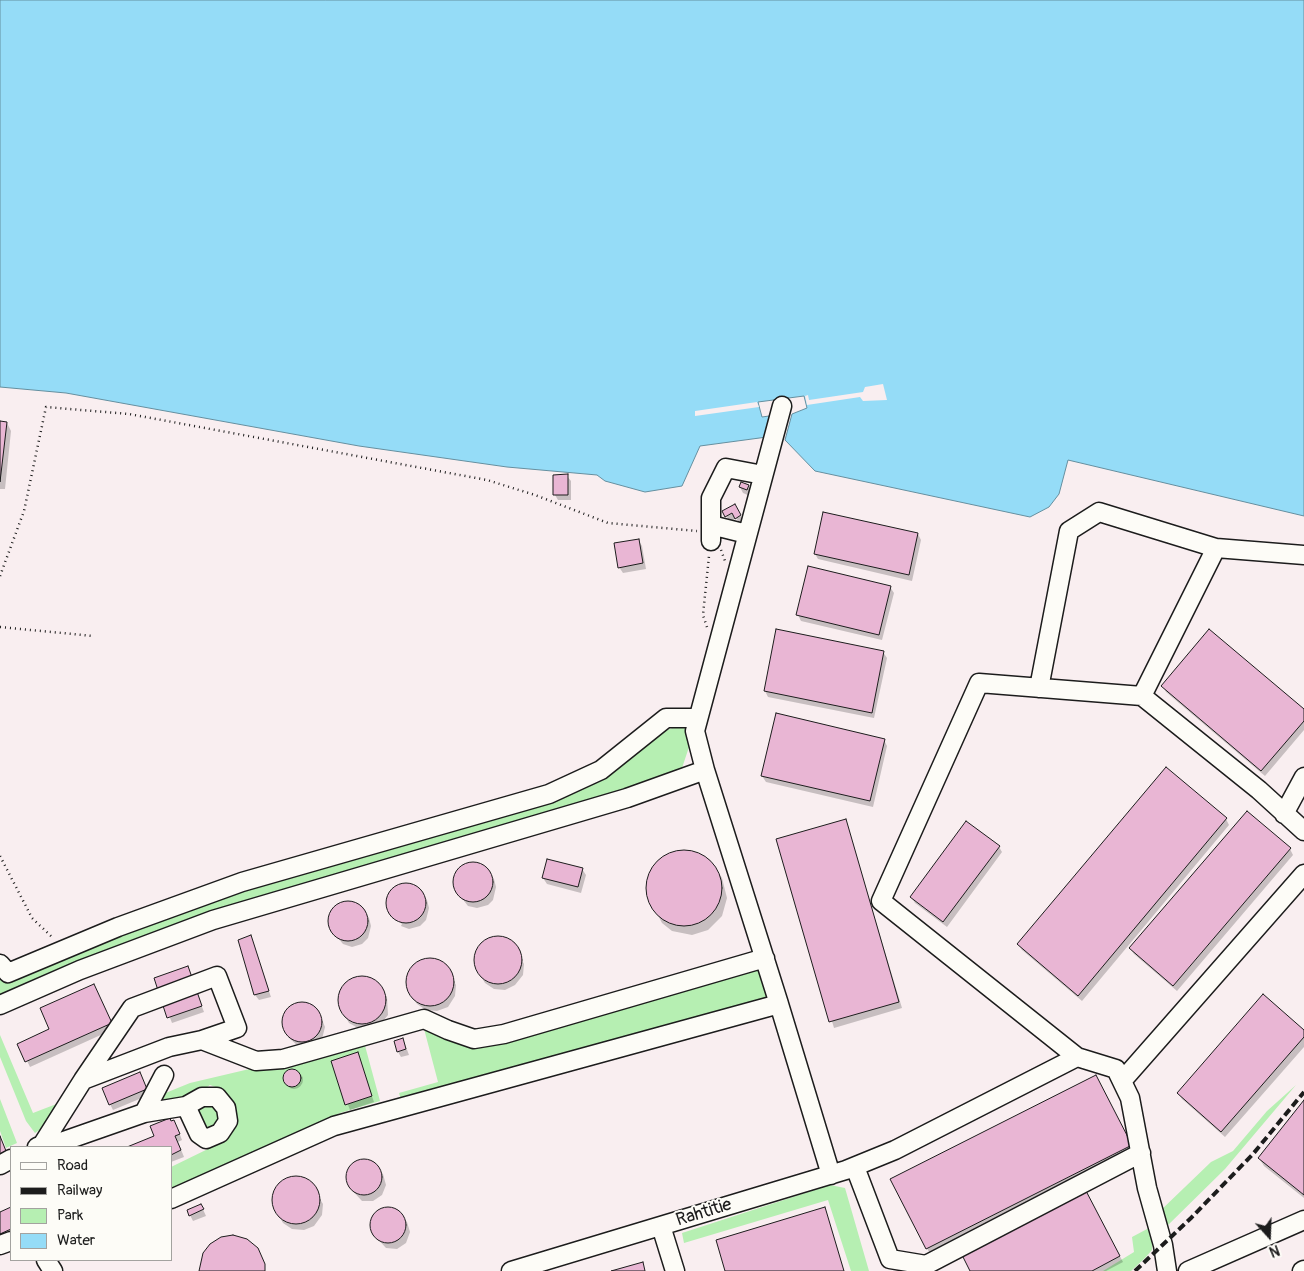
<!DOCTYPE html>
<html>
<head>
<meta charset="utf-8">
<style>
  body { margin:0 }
  #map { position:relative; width:1304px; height:1271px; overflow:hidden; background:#f9eef0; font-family:Pangolin,sans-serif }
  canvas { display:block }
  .legend { position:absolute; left:10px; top:1146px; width:162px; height:115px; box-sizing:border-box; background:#fdfcf7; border:1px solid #a3a29f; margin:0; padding:6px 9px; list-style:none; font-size:15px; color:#1c1c1c }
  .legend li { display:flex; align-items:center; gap:10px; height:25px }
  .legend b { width:25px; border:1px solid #a3a29f }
  .north { position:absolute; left:1244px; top:1211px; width:50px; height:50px; -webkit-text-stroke:4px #fdfcf7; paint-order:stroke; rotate:160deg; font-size:14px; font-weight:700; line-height:20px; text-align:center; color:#1c1c1c }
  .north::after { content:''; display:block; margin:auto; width:18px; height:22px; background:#1c1c1c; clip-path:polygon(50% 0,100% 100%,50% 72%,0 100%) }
</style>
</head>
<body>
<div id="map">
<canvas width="1304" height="1271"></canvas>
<ul class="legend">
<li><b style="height:6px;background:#fdfcf7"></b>Road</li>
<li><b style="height:6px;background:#1c1c1c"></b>Railway</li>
<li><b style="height:14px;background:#b6efb2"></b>Park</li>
<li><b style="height:14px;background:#95dcf7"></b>Water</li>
</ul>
<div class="north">N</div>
</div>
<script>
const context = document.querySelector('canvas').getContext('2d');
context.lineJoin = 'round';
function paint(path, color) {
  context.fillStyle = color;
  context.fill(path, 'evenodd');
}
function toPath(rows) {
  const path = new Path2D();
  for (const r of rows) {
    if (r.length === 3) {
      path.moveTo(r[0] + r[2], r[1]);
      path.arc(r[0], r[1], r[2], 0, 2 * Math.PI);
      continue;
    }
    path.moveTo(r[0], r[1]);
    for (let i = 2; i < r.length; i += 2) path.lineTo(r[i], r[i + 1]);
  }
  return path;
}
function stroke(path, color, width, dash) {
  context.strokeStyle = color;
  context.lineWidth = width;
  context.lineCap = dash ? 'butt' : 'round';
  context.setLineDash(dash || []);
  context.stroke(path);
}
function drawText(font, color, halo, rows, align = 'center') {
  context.font = font + ' Pangolin,sans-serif';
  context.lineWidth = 4;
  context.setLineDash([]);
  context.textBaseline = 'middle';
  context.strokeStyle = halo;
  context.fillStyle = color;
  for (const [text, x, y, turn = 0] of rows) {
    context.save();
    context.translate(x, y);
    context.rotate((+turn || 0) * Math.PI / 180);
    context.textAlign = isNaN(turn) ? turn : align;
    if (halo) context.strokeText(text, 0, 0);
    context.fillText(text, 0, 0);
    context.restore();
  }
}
paint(toPath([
  [677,726,689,729,689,747,682,768,664,779,0,998,0,979,242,887,552,797,658,734],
  [758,966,771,1000,402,1104,399,1093,438,1082,423,1025,446,1039,471,1044],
  [0,1035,33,1113,59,1103,41,1129,35,1133,26,1121,0,1057],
  [364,1042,380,1101,340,1113,286,1142,171,1195,171,1167,212,1147,227,1137,233,1109,223,1090,210,1085,191,1098,164,1107,163,1094,190,1083],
  [1296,1085,1225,1169,1165,1228,1159,1212,1211,1162,1233,1151,1267,1111],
  [0,1099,17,1143,6,1148,0,1131],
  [200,1103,218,1105,223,1121,210,1129,205,1128,197,1110],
  [830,1185,845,1188,869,1271,851,1271,828,1200,684,1243,682,1233],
  [1149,1228,1153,1241,1152,1250,1145,1258,1131,1271,1103,1271,1134,1252,1132,1237]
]), '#b6efb2');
const water = toPath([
  [0,0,1304,0,1304,516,1068,460,1059,494,1049,507,1030,517,815,471,785,440,792,414,807,408,804,396,758,402,762,417,769,416,771,428,767,437,700,446,682,486,645,492,605,481,597,475,507,467,359,446,66,393,0,387,0,0]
]);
paint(water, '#95dcf7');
stroke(water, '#658f9f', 1);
paint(toPath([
  [883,384,887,400,863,401,860,397,807,405,805,396,808,395,809,400,863,392,865,387],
  [757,402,759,407,695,416,695,411]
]), '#f9eef0');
paint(toPath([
  [0,422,7,423,11,431,5,489,0,489],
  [567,476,571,481,571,500,558,500,555,495],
  [748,486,751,492,750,496,743,493,740,487],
  [735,506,744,522,740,524,736,518,730,522,724,512],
  [918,534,921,540,912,581,818,559,815,554],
  [639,541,642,546,646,569,623,573,619,567],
  [890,587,894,593,882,640,801,621,798,615],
  [883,652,887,658,874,718,768,697,765,691],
  [1163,686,1304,711,1304,730,1265,776,1166,692],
  [884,740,887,746,873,807,766,782,762,776],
  [1226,819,1229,825,1082,1001,1022,950,1018,944],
  [845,820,902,1008,834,1028,778,840],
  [999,847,1002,852,947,927,915,903,911,897],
  [1290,849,1293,855,1177,991,1134,954,1130,948],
  [686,850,699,854,709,859,722,878,727,898,722,916,708,930,692,935,672,931,662,923,647,894,648,878,659,859,674,852],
  [470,863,482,865,494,879,496,887,493,900,488,905,477,908,468,906,457,892,454,882,456,874,461,868],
  [582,869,586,875,581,893,547,884,543,878],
  [403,884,415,886,427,900,429,908,426,920,420,926,409,929,401,926,402,924,390,913,387,902,389,895,394,888],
  [345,902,357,904,369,918,371,926,368,938,362,944,352,947,343,944,332,931,329,921,331,913,336,906],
  [250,937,271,997,259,1000,255,995],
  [502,938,512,942,524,964,523,975,515,985,505,990,494,989,485,983,476,968,477,951,482,943,490,939],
  [434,959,444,964,456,985,455,996,448,1007,437,1011,426,1010,417,1004,408,990,409,973,414,965,422,960],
  [187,968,204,1012,172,1023,155,979],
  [366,978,376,982,387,997,388,1015,380,1025,370,1029,358,1028,349,1023,341,1008,341,991,347,983,354,979],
  [94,985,114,1029,30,1067,19,1044,51,1030],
  [299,1003,311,1005,319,1012,325,1027,322,1039,305,1047,297,1045,289,1038,283,1021,290,1007],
  [1304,1032,1304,1047,1225,1137,1182,1099,1178,1093],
  [403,1039,409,1055,401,1057,398,1052],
  [357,1054,374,1102,350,1110,332,1062],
  [294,1080,9],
  [1096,1077,1134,1151,930,1254,892,1180],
  [142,1079,149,1095,113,1110,110,1104],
  [1304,1102,1304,1198,1264,1166,1259,1158],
  [171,1123,177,1127,182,1140,178,1142,184,1157,171,1162,171,1147,131,1147,156,1137],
  [359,1160,370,1161,383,1174,386,1185,382,1195,373,1201,362,1201,349,1187,346,1177,350,1166],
  [300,1178,310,1183,323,1204,322,1215,314,1226,304,1230,292,1229,283,1223,275,1208,273,1200,275,1192,281,1184,288,1179],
  [1088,1196,1123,1262,1106,1271,971,1271],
  [201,1205,206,1216,193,1221,188,1211],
  [11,1208,11,1237,0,1241,0,1213],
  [384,1208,395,1208,407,1222,410,1232,406,1243,397,1249,386,1248,374,1235,371,1224,374,1214],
  [824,1209,844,1271,727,1271]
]), '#0003');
const building = toPath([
  [0,421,7,422,0,482,0,421],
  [568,474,568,495,553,495,553,475,568,474],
  [741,482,749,485,747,490,739,487,741,482],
  [735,504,741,515,735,519,732,513,725,517,722,511,735,504],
  [823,512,918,533,909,575,814,554,823,512],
  [639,539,643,563,618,568,614,543,639,539],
  [808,566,891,586,879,635,796,615,808,566],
  [776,629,884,651,872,713,764,691,776,629],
  [1209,629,1304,709,1304,721,1261,771,1161,686,1209,629],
  [776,713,885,739,870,801,761,776,776,713],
  [1166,767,1227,818,1078,996,1017,944,1166,767],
  [1247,811,1291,848,1173,986,1129,948,1247,811],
  [846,819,899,1002,829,1022,776,839,846,819],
  [966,821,1000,846,943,922,910,897,966,821],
  [684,888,38],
  [547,859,583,868,578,887,542,878,547,859],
  [473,882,20],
  [406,903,20],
  [348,921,20],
  [251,935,269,991,254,995,238,940,251,935],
  [498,960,24],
  [430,982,24],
  [188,966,202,1006,167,1018,154,978,188,966],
  [362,1000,24],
  [94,984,112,1023,25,1062,17,1044,49,1029,40,1008,94,984],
  [1263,994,1304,1030,1304,1037,1221,1132,1177,1093,1263,994],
  [302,1022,20],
  [403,1038,406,1049,397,1052,394,1041,403,1038],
  [358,1052,372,1096,345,1105,331,1061,358,1052],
  [292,1078,9],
  [140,1072,147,1089,109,1105,102,1088,140,1072],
  [1096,1075,1132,1145,926,1249,890,1179,1096,1075],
  [1304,1100,1304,1195,1258,1158,1304,1100],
  [170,1118,171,1121,174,1120,180,1134,175,1136,181,1150,171,1155,171,1147,127,1147,154,1136,150,1126,170,1118],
  [0,1136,6,1151,0,1154,0,1136],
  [364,1177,18],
  [296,1200,24],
  [1085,1189,1120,1256,1092,1271,970,1271,961,1253,1085,1189],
  [201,1204,204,1209,189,1216,187,1210,201,1204],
  [388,1225,18],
  [11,1207,11,1229,0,1234,0,1212,11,1207],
  [825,1207,844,1271,725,1271,716,1240,825,1207],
  [233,1235,247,1239,258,1248,265,1264,265,1271,199,1271,203,1253,210,1244,221,1237,233,1235],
  [643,1262,645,1271,611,1271,643,1262]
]);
paint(building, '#e9b6d4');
stroke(building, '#1c1c1c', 1);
const minor = toPath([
  [711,525,747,534],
  [711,541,711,498,726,468,763,475],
  [1039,688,1069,531,1099,512,1216,548,1304,555],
  [1142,696,1216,548],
  [1284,814,1304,777],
  [0,964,8,973,118,927,242,882,549,794,601,770,666,718,698,718],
  [779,1004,831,1175],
  [0,1005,80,970,213,920,627,798,705,770,695,731,782,406],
  [1077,1057,881,901,979,683,1142,696,1259,790,1304,831],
  [83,1080,132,1008,217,976,237,1028,202,1040],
  [1122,1081,1304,874],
  [144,1113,164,1075],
  [42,1145,64,1141,144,1113,186,1106,202,1097,217,1097,226,1108,228,1121,220,1133,206,1139,199,1134,186,1106],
  [37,1147,42,1145,83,1080,169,1047,202,1040,256,1061,283,1059,424,1019,448,1030,474,1039,504,1034,765,958],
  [0,1165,11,1159],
  [855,1167,890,1259,926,1265,1141,1153],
  [171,1199,334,1126,779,1004,705,770],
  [661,1226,675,1271],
  [0,1245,11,1241],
  [46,1260,53,1271],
  [511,1271,846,1170,895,1150,1077,1057,1116,1069,1130,1098,1147,1188,1163,1245,1167,1271],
  [1188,1271,1304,1220],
  [1302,1271,1304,1270]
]);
stroke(minor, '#1c1c1c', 21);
stroke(toPath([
  [721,550,725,561],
  [0,576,24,511,46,407,129,414,487,480,535,495,608,523,697,531],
  [0,627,93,636],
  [707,627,703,615,709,556],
  [0,856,32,918,53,938]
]), '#1c1c1c', 2.5, [1, 4]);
stroke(minor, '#fdfcf7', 18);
stroke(toPath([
  [1135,1271,1191,1218,1253,1154,1304,1092]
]), '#1c1c1c', 4, [8, 4]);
drawText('18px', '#1c1c1c', '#fdfcf7', [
  ["Rahtitie",704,1213,-17]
]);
</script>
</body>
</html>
